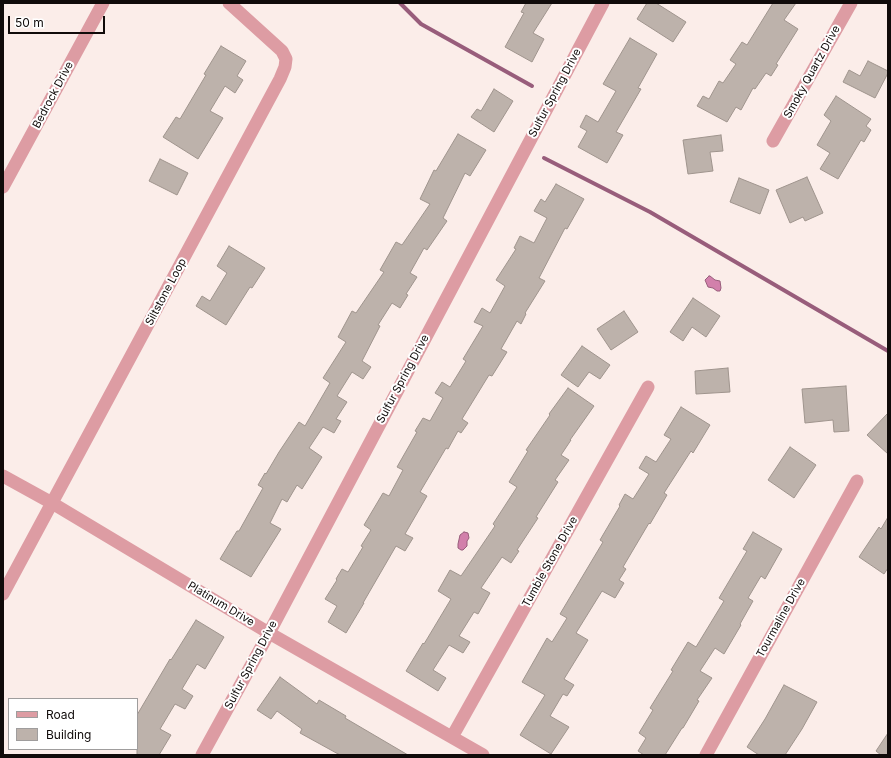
<!DOCTYPE html>
<html>
<head>
<meta charset="utf-8">
<style>
  body { margin:0 }
  #map { position:relative; width:891px; height:758px; overflow:hidden; background:#fbede9; font-family:Inter,sans-serif }
  canvas { display:block }
  .frame { position:absolute; inset:0; border:4px solid #100b0a; pointer-events:none }
  .legend { position:absolute; left:8px; top:698px; width:130px; height:52px; box-sizing:border-box; background:#fff; border:1px solid #9f9d9d; margin:0; padding:5px 7px; list-style:none; font-size:12px; color:#100b0a }
  .legend li { display:flex; align-items:center; gap:8px; height:20px }
  .legend b { width:20px; border:1px solid #9f9d9d }
  .scale { position:absolute; left:8px; top:16px; width:97px; height:18px; box-sizing:border-box; border:2px solid #100b0a; border-top:0; padding-left:5px; font-size:12px; line-height:14px; white-space:nowrap; color:#100b0a; -webkit-text-stroke:3px #fff; paint-order:stroke }
</style>
</head>
<body>
<div id="map">
<canvas width="891" height="758"></canvas>
<div class="frame"></div>
<ul class="legend">
<li><b style="height:5px;background:#dd9ca3"></b>Road</li>
<li><b style="height:11px;background:#bdb2ab"></b>Building</li>
</ul>
<div class="scale">50 m</div>
</div>
<script>
const context = document.querySelector('canvas').getContext('2d');
context.lineJoin = 'round';
function paint(path, color) {
  context.fillStyle = color;
  context.fill(path, 'evenodd');
}
function toPath(rows) {
  const path = new Path2D();
  for (const r of rows) {
    path.moveTo(r[0], r[1]);
    for (let i = 2; i < r.length; i += 2) path.lineTo(r[i], r[i + 1]);
  }
  return path;
}
function stroke(path, color, width, dash) {
  context.strokeStyle = color;
  context.lineWidth = width;
  context.lineCap = dash ? 'butt' : 'round';
  context.setLineDash(dash || []);
  context.stroke(path);
}
function drawText(font, color, halo, rows, align = 'center') {
  context.font = font + ' Inter,sans-serif';
  context.lineWidth = 4;
  context.setLineDash([]);
  context.textBaseline = 'middle';
  context.strokeStyle = halo;
  context.fillStyle = color;
  for (const [text, x, y, turn = 0] of rows) {
    context.save();
    context.translate(x, y);
    context.rotate((+turn || 0) * Math.PI / 180);
    context.textAlign = isNaN(turn) ? turn : align;
    if (halo) context.strokeText(text, 0, 0);
    context.fillText(text, 0, 0);
    context.restore();
  }
}
const water = toPath([
  [709,276,710,276,715,280,720,281,721,288,720,291,717,291,713,288,708,287,705,280,709,276],
  [464,532,468,533,469,538,467,541,467,546,463,550,461,550,458,548,458,544,460,535,464,532]
]);
paint(water, '#d280ab');
stroke(water, '#985d7b', 1);
stroke(toPath([
  [400,3,421,24,532,86],
  [544,158,650,212,888,351]
]), '#985d7b', 4);
const building = toPath([
  [526,3,552,3,533,33,544,39,532,62,505,47,524,13,521,12,526,3],
  [647,3,656,3,686,22,673,42,637,19,647,3],
  [773,3,796,3,784,20,798,29,776,64,778,65,771,76,766,73,755,89,753,88,741,110,736,107,727,122,697,106,703,96,709,99,719,81,723,83,736,64,730,60,742,42,747,45,773,3],
  [630,38,657,54,638,88,641,89,616,132,623,135,607,163,578,147,587,131,580,127,586,115,598,122,616,91,603,84,630,38],
  [221,46,246,61,237,76,243,80,235,93,225,86,210,111,223,118,198,159,163,137,176,117,180,119,206,75,204,74,221,46],
  [868,61,888,71,888,73,875,98,843,82,849,70,860,76,868,61],
  [494,89,513,101,494,132,471,117,477,109,481,111,494,89],
  [836,96,871,119,866,126,871,130,864,142,861,140,838,179,820,169,830,153,817,145,831,121,824,115,836,96],
  [458,134,486,150,470,176,465,173,443,218,447,221,427,250,424,248,410,273,417,277,406,294,408,295,400,308,392,303,378,325,380,326,362,361,371,367,363,379,352,372,337,396,347,402,336,419,341,421,334,433,323,427,309,448,322,457,302,489,297,485,287,502,282,499,270,523,281,529,251,577,220,559,237,531,239,531,263,488,258,485,265,473,266,474,279,452,299,422,305,426,330,383,323,378,346,342,338,337,352,311,356,313,384,272,380,270,396,242,402,245,430,204,420,199,434,170,436,171,458,134],
  [721,135,723,151,710,152,713,171,688,174,683,140,721,135],
  [160,159,188,173,177,195,149,181,160,159],
  [807,177,823,213,805,221,803,217,790,223,776,190,807,177],
  [739,178,769,190,760,214,730,202,739,178],
  [556,184,584,199,567,229,565,228,539,278,545,281,525,313,526,314,521,324,517,321,501,349,507,352,492,376,489,375,462,419,468,423,461,433,458,431,448,449,446,448,420,492,427,496,405,534,413,538,405,551,396,546,363,603,364,603,346,633,328,622,337,606,325,599,337,580,336,579,342,569,348,572,363,547,361,546,371,530,364,525,383,493,389,496,403,470,397,467,417,432,415,431,423,418,430,421,443,398,435,393,442,382,450,387,466,361,463,359,483,326,474,322,482,308,490,313,505,286,496,280,516,249,514,248,520,236,534,243,547,218,534,211,541,199,545,202,556,184],
  [229,246,265,268,252,288,250,287,226,325,196,306,202,296,210,301,227,273,217,266,229,246],
  [693,298,720,316,706,337,692,327,683,341,670,332,693,298],
  [624,311,638,332,611,350,597,329,624,311],
  [582,346,610,365,600,379,589,372,578,387,561,375,582,346],
  [728,368,730,392,696,394,695,371,728,368],
  [846,386,849,431,834,432,833,420,805,423,802,389,846,386],
  [568,388,594,406,570,440,571,440,561,455,569,460,555,480,558,482,536,517,538,518,517,550,519,551,511,563,502,557,481,588,490,593,478,614,474,612,459,636,470,642,463,653,449,645,433,670,446,678,438,691,406,671,423,643,424,644,451,599,438,591,450,570,461,576,495,526,493,524,517,487,509,482,528,451,526,450,550,415,549,414,568,388],
  [681,407,710,425,693,453,691,451,664,493,667,495,650,524,649,523,623,567,626,569,619,580,624,583,615,598,602,591,576,633,588,640,564,679,574,685,567,696,563,694,550,716,569,727,551,754,520,735,545,695,522,682,547,638,552,642,567,618,560,614,603,542,600,540,620,506,619,505,625,494,633,499,649,474,639,468,646,456,656,462,671,439,664,435,681,407],
  [888,413,888,454,867,435,888,413],
  [790,447,816,465,794,498,768,480,790,447],
  [888,517,888,568,884,574,859,557,879,527,881,529,888,517],
  [753,532,782,549,765,579,761,576,748,598,753,601,740,624,741,625,724,654,715,648,700,671,712,678,697,700,699,701,683,728,682,728,665,755,644,755,638,751,646,738,639,733,653,710,650,708,673,671,671,670,688,642,696,647,724,601,719,598,747,551,743,549,753,532],
  [196,620,224,637,205,669,197,664,182,689,193,696,185,709,175,704,160,729,171,735,159,755,137,755,137,715,170,659,171,660,196,620],
  [280,677,317,704,319,700,346,716,345,718,408,755,340,755,300,733,302,729,277,711,271,719,257,710,280,677],
  [784,685,817,702,802,729,785,755,759,755,747,747,765,719,784,685],
  [888,733,888,755,881,755,876,751,888,733]
]);
paint(building, '#bdb2ab');
stroke(building, '#9f948d', 1);
stroke(toPath([
  [773,141,851,3],
  [3,187,103,3],
  [3,476,52,503,269,633,483,755],
  [3,594,280,79,285,67,286,59,282,51,229,3],
  [452,737,648,387],
  [202,755,269,633,603,3],
  [706,755,857,481]
]), '#dd9ca3', 13);
drawText('11px', '#100b0a', '#fff', [
  ["Smoky Quartz Drive",812,72,-61],
  ["Sulfur Spring Drive",555,93,-62],
  ["Bedrock Drive",53,95,-62],
  ["Siltstone Loop",166,292,-62],
  ["Sulfur Spring Drive",403,379,-62],
  ["Tumble Stone Drive",550,562,-61],
  ["Platinum Drive",221,604,31],
  ["Tourmaline Drive",781,618,-61],
  ["Sulfur Spring Drive",251,665,-62]
]);
</script>
</body>
</html>
